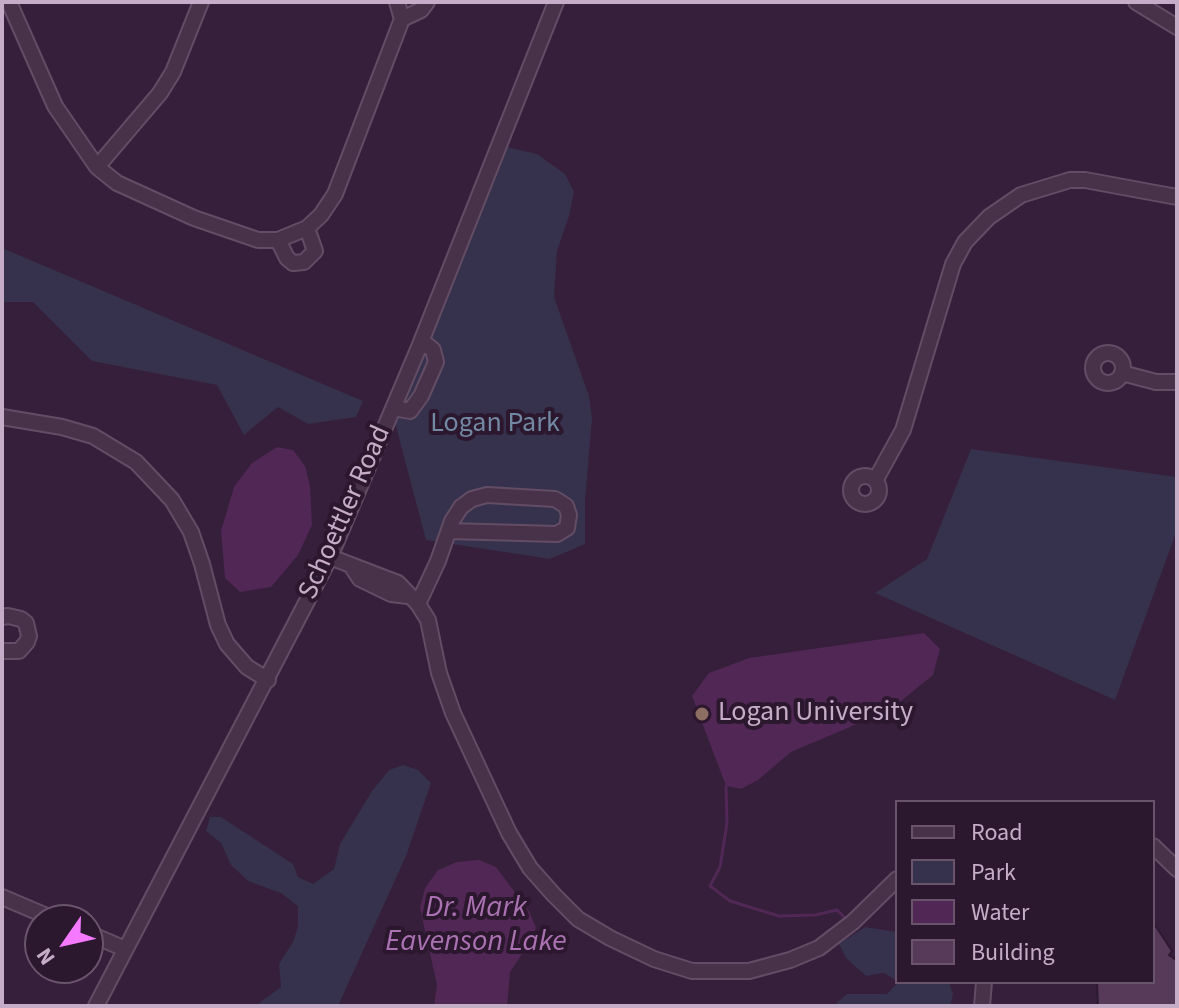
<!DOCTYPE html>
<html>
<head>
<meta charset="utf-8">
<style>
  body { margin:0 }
  #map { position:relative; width:1179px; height:1008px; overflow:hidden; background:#361f3a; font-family:"Source Sans 3",sans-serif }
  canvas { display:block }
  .frame { position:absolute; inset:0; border:4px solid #c5adc7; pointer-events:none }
  .legend { position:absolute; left:895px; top:800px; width:260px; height:184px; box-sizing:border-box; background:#2c182e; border:2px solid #69546b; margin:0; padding:10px 14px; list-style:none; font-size:24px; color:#c5adc7 }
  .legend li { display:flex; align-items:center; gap:16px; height:40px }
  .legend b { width:40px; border:2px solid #69546b }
  .north { position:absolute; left:24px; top:904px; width:80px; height:80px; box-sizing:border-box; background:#2c182e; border:2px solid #69546b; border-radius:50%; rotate:236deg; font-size:22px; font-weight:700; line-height:32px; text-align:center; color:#c5adc7 }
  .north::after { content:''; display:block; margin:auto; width:28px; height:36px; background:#f579ff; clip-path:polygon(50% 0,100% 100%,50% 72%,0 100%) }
</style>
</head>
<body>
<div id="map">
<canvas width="1179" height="1008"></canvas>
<div class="frame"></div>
<ul class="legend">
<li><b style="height:10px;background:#47324a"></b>Road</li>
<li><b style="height:22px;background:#36314c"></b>Park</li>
<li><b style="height:22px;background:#502755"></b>Water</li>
<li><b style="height:22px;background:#573a5a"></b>Building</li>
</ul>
<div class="north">N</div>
</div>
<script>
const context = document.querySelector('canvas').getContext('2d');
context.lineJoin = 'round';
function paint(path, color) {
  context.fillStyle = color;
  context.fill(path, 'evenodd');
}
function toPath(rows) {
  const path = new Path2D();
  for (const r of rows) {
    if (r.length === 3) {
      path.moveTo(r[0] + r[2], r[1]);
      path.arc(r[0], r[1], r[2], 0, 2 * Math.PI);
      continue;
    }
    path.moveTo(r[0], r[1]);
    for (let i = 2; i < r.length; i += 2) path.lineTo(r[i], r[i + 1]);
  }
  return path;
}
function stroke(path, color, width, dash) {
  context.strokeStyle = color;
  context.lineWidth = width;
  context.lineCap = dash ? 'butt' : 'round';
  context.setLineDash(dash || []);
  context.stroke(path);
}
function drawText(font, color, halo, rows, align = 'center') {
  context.font = font + ' "Source Sans 3",sans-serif';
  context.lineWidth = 8;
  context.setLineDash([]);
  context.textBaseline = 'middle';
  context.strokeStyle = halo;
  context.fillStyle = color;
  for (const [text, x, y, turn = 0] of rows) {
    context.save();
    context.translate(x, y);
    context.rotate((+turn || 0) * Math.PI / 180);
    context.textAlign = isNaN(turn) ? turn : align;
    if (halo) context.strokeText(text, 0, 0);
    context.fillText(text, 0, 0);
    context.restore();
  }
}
paint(toPath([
  [507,147,537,154,565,174,574,192,569,216,557,251,554,297,589,396,592,418,585,501,585,544,550,559,426,540,394,419],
  [2,248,363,401,356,417,308,424,278,407,244,435,217,385,92,361,33,302,2,302],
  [971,449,1177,477,1177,530,1115,700,875,593,927,559],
  [403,765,418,770,431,783,406,856,338,1006,255,1006,281,987,279,964,293,942,298,927,298,906,281,893,248,881,231,865,221,843,206,831,210,817,221,817,293,864,298,877,313,884,334,869,340,844,372,791,389,770],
  [865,927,897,932,897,981,884,973,866,976,846,958,839,944],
  [898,982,949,982,953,994,950,1006,833,1006,847,994,887,994]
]), '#36314c');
paint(toPath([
  [277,447,293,450,305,466,310,486,312,525,298,555,271,587,240,592,225,578,221,531,234,487,252,463],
  [924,633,940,649,933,675,890,710,791,752,758,780,741,789,726,786,692,696,709,673,749,658],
  [479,860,496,867,529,911,536,928,530,942,510,972,507,1006,434,1006,437,985,420,908,425,888,438,870,457,862]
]), '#502755');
stroke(toPath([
  [726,786,727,823,720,867,710,886,730,901,779,916,815,915,837,910,848,921]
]), '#502755', 3);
const building = toPath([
  [1153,922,1172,951,1169,955,1177,961,1177,1006,1098,1006,1097,982,1153,982,1153,922]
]);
paint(building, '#573a5a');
stroke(building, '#2e1a30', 2);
const minor = toPath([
  [9,2,55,106,97,167,117,183,194,218,258,240,278,240,307,228,321,215,335,194,402,19,421,10,427,2],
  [397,2,402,19],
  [1136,2,1177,27],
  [97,167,160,93,173,72,201,2],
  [278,240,287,258,293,263,304,262,315,251,307,228],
  [1108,368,15],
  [1122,373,1156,382,1177,382],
  [393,408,410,411,421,396,436,362,433,350,427,345,419,347],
  [2,417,62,427,93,436,136,462,172,500,191,532,202,564,218,625,227,644,247,667,268,680],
  [865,490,14],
  [876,479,903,430,953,264,965,242,989,217,1021,195,1070,180,1085,180,1177,197],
  [330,557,398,583,418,604,428,620,439,673,453,713,509,833,530,868,554,895,578,919,610,938,654,959,692,971,749,971,790,960,819,948,853,922,897,879],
  [352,567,360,579,391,594,408,596],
  [418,604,438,561,452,521,461,507,472,499,487,495,555,499,566,506,569,515,567,528,557,534,449,531],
  [2,617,8,616,21,619,26,623,29,636,27,642,19,651,2,651],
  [1153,846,1177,869],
  [2,897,56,920],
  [88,933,125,949],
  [96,1006,330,557,419,347,556,2],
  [982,1006,984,982]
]);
stroke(minor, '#634d65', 18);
stroke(minor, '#47324a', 14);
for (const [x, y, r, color] of [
  [702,714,8,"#8d6e63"]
]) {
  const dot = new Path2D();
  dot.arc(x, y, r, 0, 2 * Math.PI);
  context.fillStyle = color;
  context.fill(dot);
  stroke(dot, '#2c182e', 3);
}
drawText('28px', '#7288a3', '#2c182e', [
  ["Logan Park",495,425]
]);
drawText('28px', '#c5adc7', '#2c182e', [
  ["Schoettler Road",346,513,-66]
]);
drawText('28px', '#c5adc7', '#2c182e', [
  ["Logan University",718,714]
], 'left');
drawText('italic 30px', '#aa72b2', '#2c182e', [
  ["Dr. Mark",476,909],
  ["Eavenson Lake",476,943]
]);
</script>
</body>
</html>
